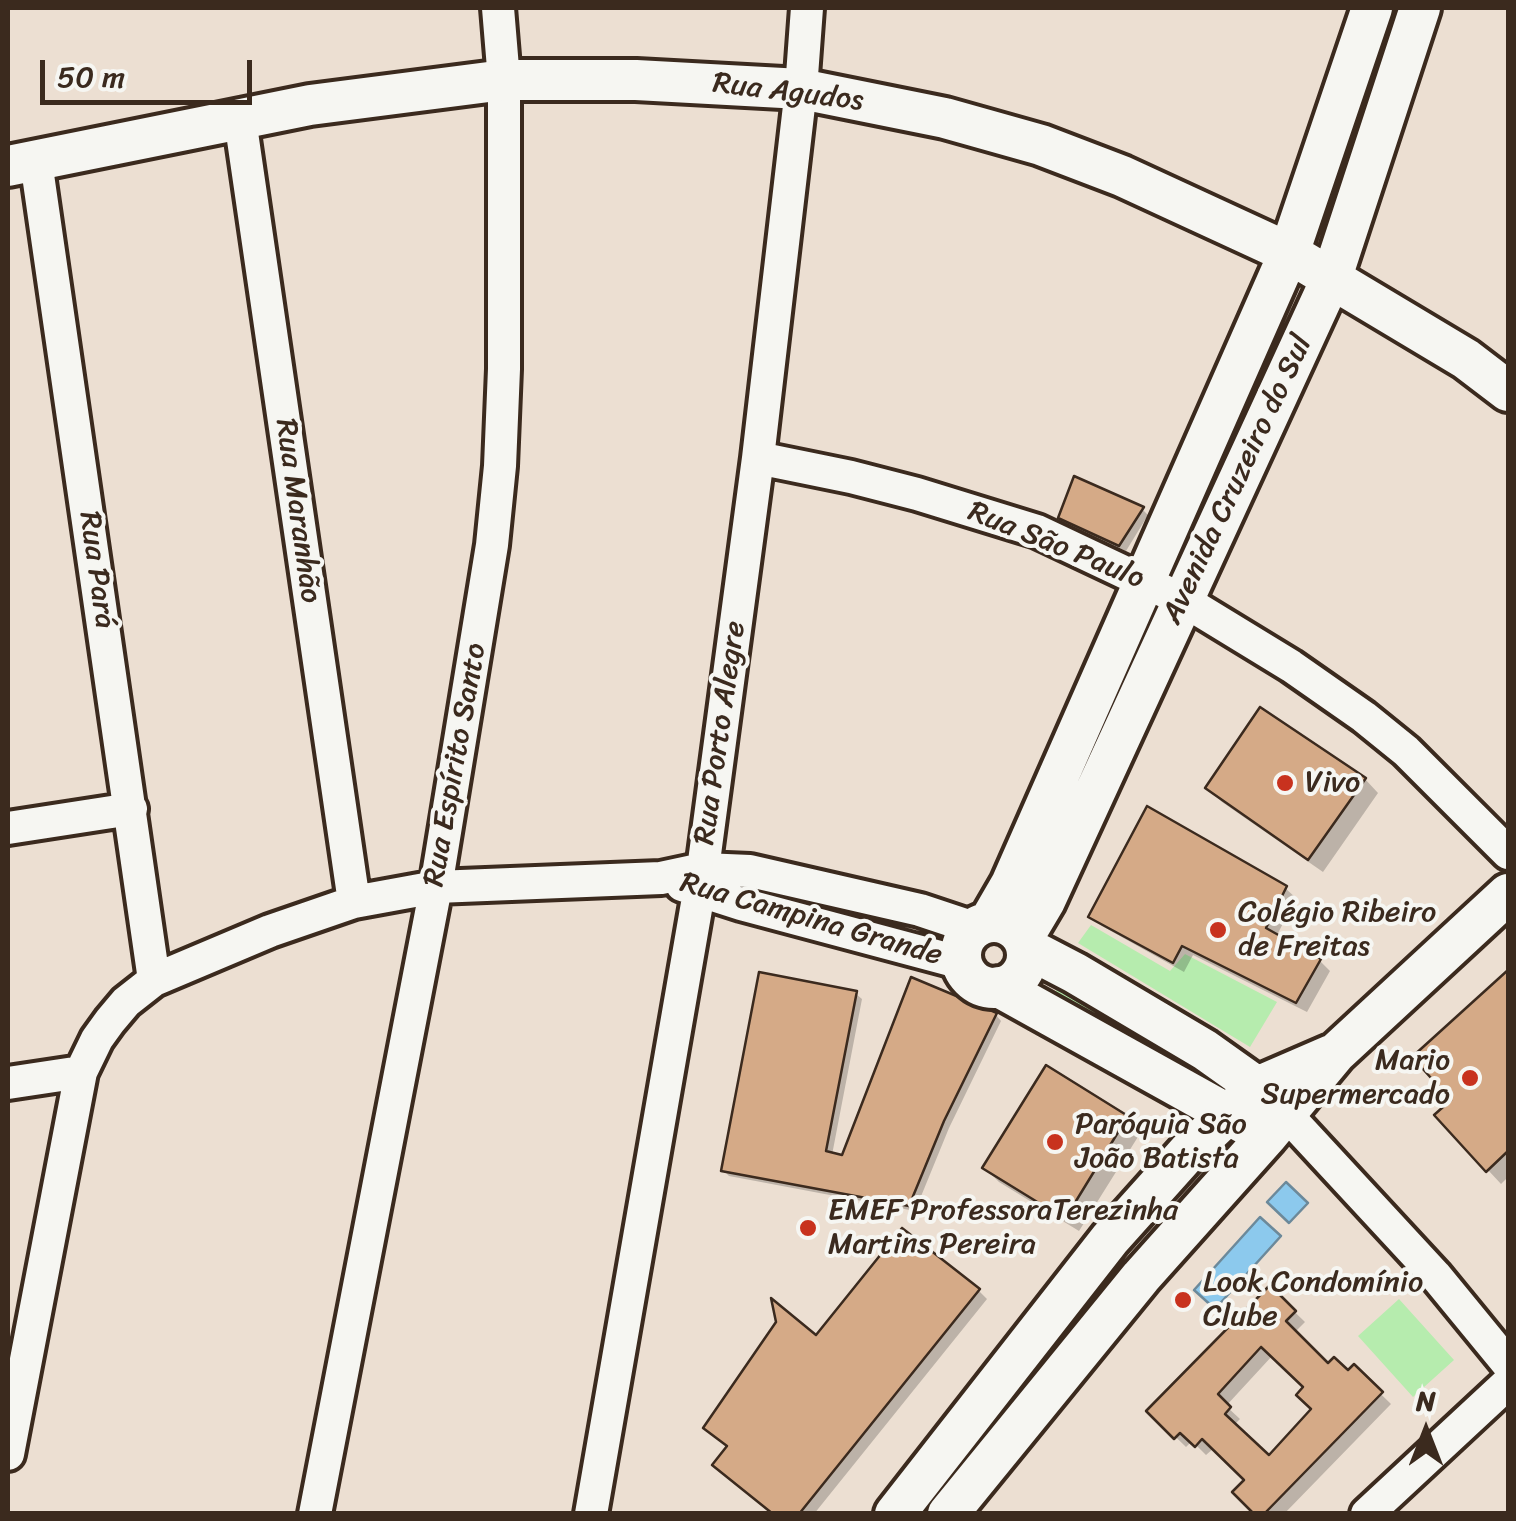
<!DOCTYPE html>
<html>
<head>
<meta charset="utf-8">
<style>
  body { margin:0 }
  #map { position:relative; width:1516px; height:1521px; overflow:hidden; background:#ecdfd2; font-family:Sriracha,sans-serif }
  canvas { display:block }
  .frame { position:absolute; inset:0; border:10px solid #3b2a1e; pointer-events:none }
  .north { position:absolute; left:1376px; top:1381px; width:100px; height:100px; -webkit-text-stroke:8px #f6f6f2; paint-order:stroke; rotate:0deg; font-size:28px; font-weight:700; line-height:40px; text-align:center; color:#3b2a1e }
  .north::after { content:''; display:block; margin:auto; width:35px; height:45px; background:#3b2a1e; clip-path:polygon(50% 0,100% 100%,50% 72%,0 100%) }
  .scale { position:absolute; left:40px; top:60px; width:212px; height:45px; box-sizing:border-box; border:5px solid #3b2a1e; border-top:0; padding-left:12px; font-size:30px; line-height:35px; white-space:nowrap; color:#3b2a1e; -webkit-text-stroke:8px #f6f6f2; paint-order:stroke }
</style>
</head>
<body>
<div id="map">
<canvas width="1516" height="1521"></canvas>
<div class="frame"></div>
<div class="north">N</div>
<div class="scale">50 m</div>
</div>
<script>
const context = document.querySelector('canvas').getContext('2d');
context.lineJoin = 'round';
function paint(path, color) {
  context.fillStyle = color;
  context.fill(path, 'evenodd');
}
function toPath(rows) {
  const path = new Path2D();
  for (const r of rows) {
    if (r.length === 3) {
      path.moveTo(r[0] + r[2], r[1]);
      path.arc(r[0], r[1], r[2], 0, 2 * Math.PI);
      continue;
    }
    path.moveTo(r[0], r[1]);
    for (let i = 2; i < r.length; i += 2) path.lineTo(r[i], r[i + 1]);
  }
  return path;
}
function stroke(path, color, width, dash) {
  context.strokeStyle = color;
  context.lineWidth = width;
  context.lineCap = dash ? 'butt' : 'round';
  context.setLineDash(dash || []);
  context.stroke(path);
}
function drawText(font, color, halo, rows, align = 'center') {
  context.font = font + ' Sriracha,sans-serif';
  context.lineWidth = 8;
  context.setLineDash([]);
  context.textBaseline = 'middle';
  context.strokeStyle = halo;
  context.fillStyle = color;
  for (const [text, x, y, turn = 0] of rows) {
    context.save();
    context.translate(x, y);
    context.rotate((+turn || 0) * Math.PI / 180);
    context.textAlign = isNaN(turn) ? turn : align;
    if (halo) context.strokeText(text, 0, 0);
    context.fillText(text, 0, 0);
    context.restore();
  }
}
paint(toPath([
  [1091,925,1170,971,1185,954,1277,1002,1250,1047,1078,943],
  [1060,984,1202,1065,1195,1075,1054,994],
  [1399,1299,1454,1360,1413,1397,1358,1336]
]), '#b6ecae');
const water = toPath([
  [1286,1182,1308,1203,1289,1223,1267,1202,1286,1182],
  [1260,1217,1281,1236,1215,1309,1194,1290,1260,1217]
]);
paint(water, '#8cc9ed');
stroke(water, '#6c899a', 2.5);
paint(toPath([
  [1142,509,1148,515,1126,551,1067,524,1061,518],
  [1365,779,1378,793,1323,872,1222,802,1208,788],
  [1285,888,1296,898,1276,937,1320,961,1330,971,1307,1012,1193,955,1184,972,1102,926,1092,916],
  [1505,977,1508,981,1508,1177,1501,1184,1488,1170,1454,1100],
  [856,994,862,999,832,1155,843,1158,996,1015,1001,1021,949,1128,915,1211,729,1176,723,1170],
  [1127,1118,1141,1132,1079,1231,999,1182,985,1168],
  [1270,1288,1305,1322,1294,1333,1328,1366,1348,1374,1354,1368,1391,1404,1284,1514,1257,1514,1248,1480,1214,1448,1206,1455,1192,1441,1186,1447,1149,1411],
  [1273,1355,1307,1387,1314,1409,1269,1458,1234,1425,1240,1419,1226,1406],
  [978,1290,987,1299,814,1514,774,1514,817,1338]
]), '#0003');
const building = toPath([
  [1074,476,1144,507,1119,546,1058,518,1074,476],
  [1260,707,1366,778,1308,860,1205,788,1260,707],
  [1147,806,1287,886,1266,928,1321,959,1296,1003,1182,946,1173,963,1088,917,1147,806],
  [1508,970,1508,1151,1486,1172,1434,1115,1451,1100,1412,1057,1508,970],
  [759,972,857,991,826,1151,842,1155,911,977,997,1013,944,1121,909,1206,721,1171,759,972],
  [1046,1065,1128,1116,1065,1219,982,1168,1046,1065],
  [902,1228,980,1289,799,1514,773,1514,712,1465,727,1446,703,1428,776,1322,771,1298,816,1335,902,1228],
  [1270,1285,1296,1311,1286,1321,1328,1363,1334,1357,1348,1370,1354,1364,1383,1392,1264,1514,1254,1514,1232,1492,1244,1480,1202,1439,1195,1447,1180,1433,1174,1439,1146,1411,1270,1285],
  [1261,1347,1303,1387,1296,1395,1311,1409,1269,1455,1225,1414,1231,1407,1218,1394,1261,1347]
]);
paint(building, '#d5aa87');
stroke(building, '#3b2a1e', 2.5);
const minor = toPath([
  [240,119,354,902],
  [36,161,154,980],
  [758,458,851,477,917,494,1037,531,1183,600,1291,666,1364,717,1406,751,1508,853],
  [8,828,131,809],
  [682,885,741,904,962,963],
  [8,1083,81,1072],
  [1286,1114,1435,1275,1508,1364],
  [8,1454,81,1072,97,1039,110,1021,126,1002,154,980,270,931,354,902,436,887,661,878,703,869,750,871,920,910,974,928],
  [315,1514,436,887,492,545,500,466,504,369,504,80,498,8],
  [591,1514,703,869,758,458,801,89,807,8],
  [1367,1514,1508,1383]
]);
const tertiary = toPath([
  [8,166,310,105,504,80,636,80,801,89,945,118,1041,145,1122,176,1289,253,1466,359,1508,391],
  [989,922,1011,884,1289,253,1372,8],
  [994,955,33],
  [1023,938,1045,901,1332,277,1420,8],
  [1027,948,1075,973,1205,1050,1257,1087,1276,1105],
  [999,987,1249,1126],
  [895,1514,1110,1239,1188,1152,1257,1087,1331,1055],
  [948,1514,1141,1277,1267,1136,1336,1053,1508,894]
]);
stroke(minor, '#3b2a1e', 40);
stroke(tertiary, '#3b2a1e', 48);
stroke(minor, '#f6f6f2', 32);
stroke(tertiary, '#f6f6f2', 40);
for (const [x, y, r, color] of [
  [1285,783,10,"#c8321e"],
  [1218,930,10,"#c8321e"],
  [1470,1078,10,"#c8321e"],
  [1055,1142,10,"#c8321e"],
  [808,1228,10,"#c8321e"],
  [1183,1300,10,"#c8321e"]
]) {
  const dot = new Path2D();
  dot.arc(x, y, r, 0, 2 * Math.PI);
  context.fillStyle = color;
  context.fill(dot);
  stroke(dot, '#f6f6f2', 4);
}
drawText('30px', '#3b2a1e', '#f6f6f2', [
  ["Rua Agudos",788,93,7],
  ["Avenida Cruzeiro do Sul",1238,480,-65],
  ["Rua Maranhão",297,511,82],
  ["Rua São Paulo",1056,546,22],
  ["Rua Pará",96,570,82],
  ["Rua Porto Alegre",721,733,-82],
  ["Rua Espírito Santo",456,765,-80],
  ["Rua Campina Grande",811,920,16]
]);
drawText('30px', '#3b2a1e', '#f6f6f2', [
  ["Vivo",1305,783],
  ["Colégio Ribeiro",1238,913],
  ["de Freitas",1238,947],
  ["Mario",1450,1061,"right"],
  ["Supermercado",1450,1095,"right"],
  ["Paróquia São",1075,1125],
  ["João Batista",1075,1159],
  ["EMEF ProfessoraTerezinha",828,1211],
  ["Martins Pereira",828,1245],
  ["Look Condomínio",1203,1283],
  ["Clube",1203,1317]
], 'left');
</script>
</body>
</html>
